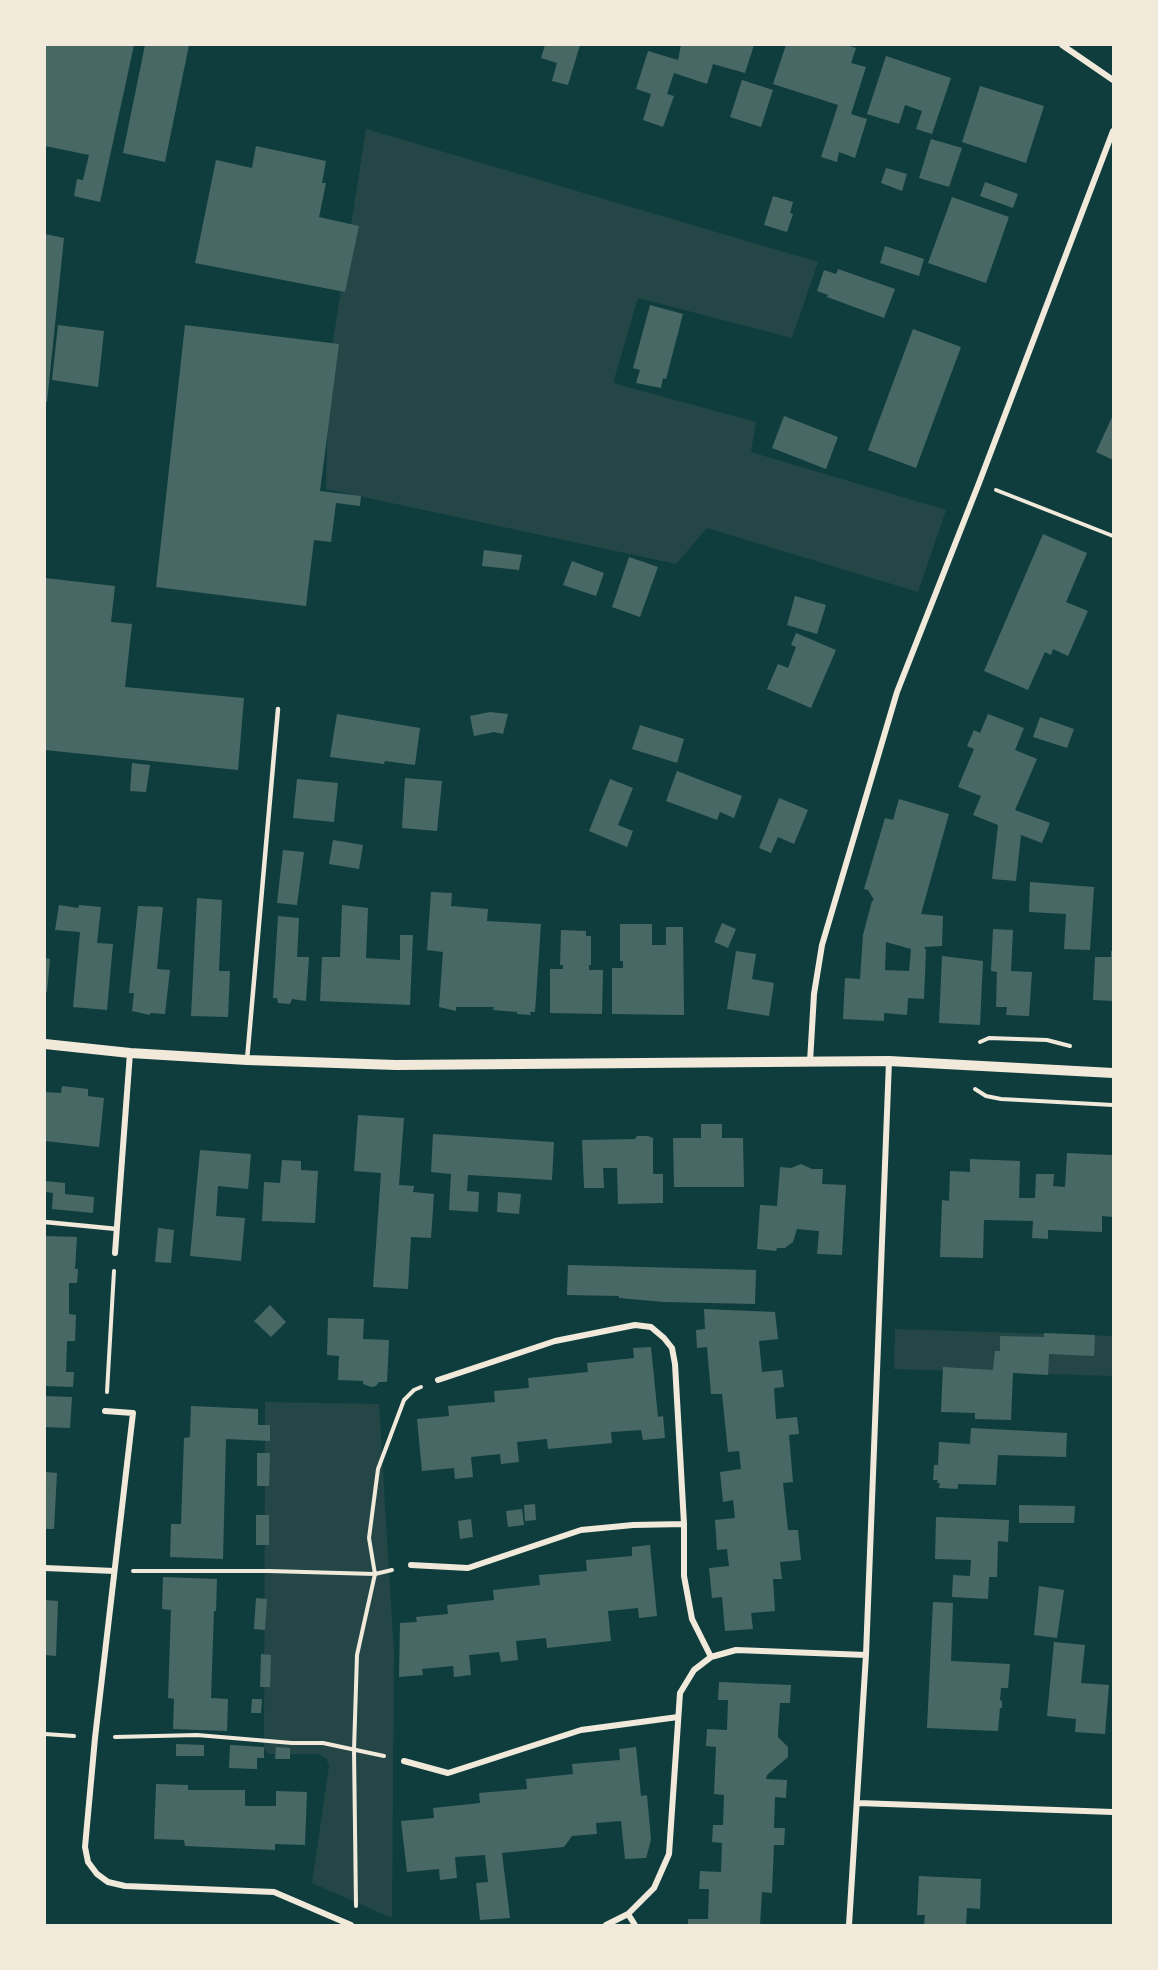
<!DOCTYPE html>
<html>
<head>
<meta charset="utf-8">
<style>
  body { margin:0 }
  #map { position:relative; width:1158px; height:1970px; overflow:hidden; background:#0f3d3e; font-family:"PT Sans Narrow",sans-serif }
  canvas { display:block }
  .frame { position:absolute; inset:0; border:46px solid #f1e9da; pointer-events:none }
</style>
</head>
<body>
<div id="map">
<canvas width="1158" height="1970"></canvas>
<div class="frame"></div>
</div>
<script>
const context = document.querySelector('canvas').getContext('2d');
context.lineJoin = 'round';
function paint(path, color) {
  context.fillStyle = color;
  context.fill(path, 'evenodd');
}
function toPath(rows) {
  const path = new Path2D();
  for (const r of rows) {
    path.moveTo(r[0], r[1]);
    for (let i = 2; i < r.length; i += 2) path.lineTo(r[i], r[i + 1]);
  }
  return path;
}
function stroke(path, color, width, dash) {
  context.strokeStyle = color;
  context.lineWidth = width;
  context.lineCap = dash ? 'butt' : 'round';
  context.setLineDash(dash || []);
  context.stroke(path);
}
paint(toPath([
  [366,129,818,262,792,338,638,298,613,383,756,422,751,452,946,510,918,592,707,528,676,564,326,489,329,367],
  [895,1329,1113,1336,1113,1376,894,1369],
  [265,1402,379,1404,394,1654,392,1918,312,1883,329,1766,326,1758,318,1754,269,1754,264,1749]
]), '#244646');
paint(toPath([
  [45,45,134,45,100,202,74,196,77,179,83,180,89,155,45,146],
  [145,45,189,45,165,162,123,153],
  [545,45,580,45,568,85,552,81,557,63,541,58],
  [681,45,754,45,745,73,713,64,707,84,674,73,667,94,674,96,663,127,643,120,651,94,636,89,648,51,678,60],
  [786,45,846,45,856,48,851,63,866,67,851,114,867,119,855,158,839,152,837,162,821,157,838,105,773,84],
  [886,56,951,78,932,134,916,129,922,111,905,105,899,124,867,114],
  [742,80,773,90,761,127,730,117],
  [980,86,1044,106,1026,163,962,142],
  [931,139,962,148,949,187,919,178],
  [256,146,326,161,322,183,326,183,319,217,359,226,345,292,195,263,216,160,252,168],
  [886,168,907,174,902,191,881,183],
  [985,182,1018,194,1013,208,980,196],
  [773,196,793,202,790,213,793,214,787,232,764,225],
  [952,197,1009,217,986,283,928,263],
  [45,234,64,238,47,402,45,402],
  [885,246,924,259,919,276,880,263],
  [838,269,895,289,884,318,827,297,828,295,817,291,824,270,836,274],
  [650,305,683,314,666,379,663,378,661,388,636,383,640,370,633,368],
  [58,325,104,331,98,387,52,380],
  [185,325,339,344,320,491,361,496,360,506,336,503,331,542,314,540,306,606,156,587],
  [913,329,961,347,916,468,868,450],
  [1113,415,1113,460,1096,452],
  [784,416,838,437,826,469,772,448],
  [1043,534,1087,553,1066,602,1088,611,1068,656,1053,649,1051,655,1045,652,1028,690,984,671],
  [484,550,522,555,519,570,482,566],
  [629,557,658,567,640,617,612,607],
  [572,561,604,573,596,596,563,585],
  [45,578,115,586,111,622,132,624,125,687,244,698,238,770,45,750],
  [795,596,826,605,817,634,787,625],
  [796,633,836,650,811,708,767,689,778,664,788,668,796,647,791,645],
  [490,712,508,714,503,734,494,732,474,736,470,716],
  [337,714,420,728,415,765,385,761,384,764,330,757],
  [988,714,1024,728,1015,750,1037,759,1015,810,1050,823,1042,843,1021,835,1016,881,992,879,998,825,973,815,981,796,958,787,974,749,967,746,974,730,980,733],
  [1040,717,1074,729,1067,748,1033,737],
  [640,725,684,739,677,763,632,749],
  [132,763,150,765,146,792,130,791],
  [677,771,742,796,734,818,720,812,717,820,666,801],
  [405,778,442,781,437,831,402,828],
  [297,779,338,783,334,822,293,818],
  [610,779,633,788,618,825,633,831,627,847,589,831],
  [779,798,808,810,794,844,778,837,771,853,759,848],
  [899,799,949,814,921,914,943,916,942,946,924,947,926,950,924,999,908,998,907,1015,884,1013,884,1021,843,1019,845,978,860,979,863,935,872,901,874,900,868,890,864,889,885,818,893,820],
  [886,942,911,949,909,971,885,970],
  [333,840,363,845,359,869,329,864],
  [283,850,304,852,297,905,277,903],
  [1030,882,1094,887,1090,950,1064,949,1066,914,1029,912],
  [431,892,452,893,451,906,488,909,487,921,541,924,535,1012,530,1012,531,1015,517,1014,517,1012,493,1010,494,1007,456,1007,456,1011,439,1007,443,952,427,950],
  [197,898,222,900,219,971,230,971,228,1017,191,1016],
  [59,905,78,908,79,905,101,907,97,943,113,944,107,1010,73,1007,80,932,55,930],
  [342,905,368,908,366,958,400,960,400,935,413,935,410,1005,320,1001,322,957,340,957],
  [138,906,163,907,157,969,170,970,165,1014,150,1013,150,1015,132,1011,134,993,129,993],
  [278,916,299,918,297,957,309,957,306,1001,292,999,290,1004,278,1003,277,998,273,998],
  [722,923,736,929,728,948,714,942],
  [620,924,652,924,652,945,666,945,666,927,683,927,684,1015,612,1014,612,968,623,968,623,961,620,961],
  [993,929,1013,930,1011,971,1032,972,1029,1016,1006,1015,1007,1007,996,1007,997,972,991,971],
  [561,930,586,931,586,936,591,936,591,965,589,965,589,970,603,970,602,1014,550,1013,550,969,563,969,563,965,560,965],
  [736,951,756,954,752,979,774,983,769,1016,727,1009],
  [1111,951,1113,951,1113,1001,1093,1000,1095,957,1111,957],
  [942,956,983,961,980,1025,939,1023],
  [45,958,50,959,47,992,45,991],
  [62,1086,88,1089,88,1096,104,1098,99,1147,45,1141,45,1092,61,1093],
  [358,1115,404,1118,399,1185,414,1186,413,1192,434,1194,431,1238,411,1237,408,1289,373,1287,381,1173,354,1171],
  [701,1124,722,1124,722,1138,743,1138,744,1187,674,1187,673,1138,701,1138],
  [433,1134,554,1142,552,1180,468,1175,467,1191,479,1192,478,1212,449,1210,451,1174,431,1172],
  [637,1136,648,1136,653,1138,653,1174,663,1174,663,1203,618,1204,617,1168,603,1168,604,1188,584,1188,582,1140,635,1139],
  [200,1150,251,1154,248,1189,218,1186,216,1216,245,1218,241,1261,190,1256],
  [1067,1153,1113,1155,1113,1217,1102,1216,1102,1232,1048,1230,1048,1239,1032,1238,1033,1221,984,1220,983,1258,940,1257,942,1200,949,1201,950,1171,970,1172,970,1159,1020,1161,1019,1198,1035,1198,1036,1174,1054,1174,1053,1186,1065,1187],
  [282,1160,301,1161,301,1170,318,1171,315,1223,262,1221,264,1182,280,1183],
  [801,1164,812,1169,823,1169,822,1184,846,1185,842,1255,817,1254,819,1231,797,1229,793,1242,785,1248,777,1248,776,1251,757,1249,760,1205,777,1206,780,1167,791,1168],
  [45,1181,65,1183,65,1194,94,1197,93,1213,52,1209,53,1193,45,1192],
  [498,1192,521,1194,519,1214,497,1212],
  [158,1228,174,1230,171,1263,155,1262],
  [45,1236,77,1237,75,1269,78,1269,77,1283,69,1283,69,1314,76,1315,75,1341,67,1341,66,1372,74,1372,73,1387,45,1386],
  [568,1265,756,1270,755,1304,664,1302,619,1298,619,1296,567,1295],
  [270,1305,286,1322,271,1337,254,1321],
  [704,1309,775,1312,778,1339,759,1341,762,1372,782,1370,784,1387,774,1388,776,1419,797,1417,799,1434,789,1435,793,1482,783,1483,788,1530,798,1530,801,1560,780,1562,782,1579,773,1579,775,1611,751,1613,753,1629,725,1631,722,1597,712,1598,709,1568,729,1566,727,1549,717,1550,715,1520,735,1518,733,1500,723,1502,720,1472,741,1469,739,1451,728,1452,722,1394,711,1394,707,1347,697,1348,696,1330,705,1329],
  [328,1318,364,1319,363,1339,389,1340,387,1382,379,1382,376,1386,371,1387,363,1384,363,1381,338,1380,339,1356,327,1355],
  [1044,1333,1095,1335,1094,1356,1049,1354,1048,1375,1013,1373,1011,1420,975,1419,975,1413,941,1412,943,1367,993,1370,995,1351,1000,1351,1000,1336,1044,1337],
  [651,1347,658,1417,663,1416,665,1438,643,1440,641,1430,611,1432,612,1443,548,1449,547,1439,517,1442,519,1462,501,1464,500,1454,471,1457,473,1477,455,1479,454,1468,422,1471,417,1419,449,1416,448,1406,495,1402,494,1391,529,1388,528,1378,588,1372,587,1363,634,1358,633,1348],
  [45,1396,72,1397,70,1428,45,1427],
  [191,1406,258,1409,258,1425,270,1425,270,1441,226,1439,223,1559,170,1557,171,1524,181,1524,184,1438,190,1437],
  [971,1428,1067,1433,1066,1457,998,1455,996,1485,958,1484,958,1489,939,1488,940,1483,937,1483,938,1480,933,1480,934,1465,938,1465,939,1442,970,1444],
  [257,1453,270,1453,269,1486,257,1486],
  [45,1472,57,1473,54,1529,45,1529],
  [535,1504,536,1520,525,1521,524,1505],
  [1019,1505,1075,1506,1074,1523,1019,1523],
  [522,1509,524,1525,508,1527,506,1511],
  [256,1515,269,1515,269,1545,256,1545],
  [936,1517,1009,1520,1008,1542,998,1541,997,1577,989,1577,988,1599,952,1597,953,1575,970,1576,971,1560,935,1559],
  [471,1519,473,1537,460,1539,458,1521],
  [650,1545,657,1616,639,1618,638,1608,608,1611,611,1641,547,1648,546,1638,516,1641,518,1660,501,1662,499,1652,469,1655,471,1675,454,1677,453,1666,422,1669,423,1675,399,1677,400,1623,417,1622,416,1617,448,1614,447,1605,494,1600,493,1590,540,1585,539,1575,587,1571,586,1560,632,1556,632,1547],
  [163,1577,217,1579,216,1611,214,1611,211,1698,228,1699,227,1731,173,1729,174,1699,168,1698,171,1610,162,1609],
  [1039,1586,1064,1590,1057,1638,1034,1635],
  [256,1598,267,1599,265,1630,254,1629],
  [45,1600,58,1601,56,1656,45,1655],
  [933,1602,953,1603,951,1661,1010,1664,1008,1688,1001,1688,1000,1700,1002,1701,1002,1708,1000,1708,998,1731,927,1728],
  [1054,1642,1085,1645,1081,1683,1109,1685,1105,1734,1075,1732,1076,1719,1047,1716],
  [261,1654,271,1655,270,1687,260,1687],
  [719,1682,791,1685,790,1703,780,1703,778,1733,778,1737,788,1747,788,1757,767,1775,766,1779,787,1780,786,1798,775,1797,774,1828,785,1828,784,1845,774,1845,772,1893,762,1892,760,1925,688,1925,688,1919,708,1919,709,1889,699,1889,700,1871,721,1872,722,1843,712,1842,713,1825,723,1825,724,1795,714,1794,716,1747,706,1746,707,1729,727,1730,728,1700,718,1700],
  [252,1699,262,1699,261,1713,251,1713],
  [176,1744,204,1745,204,1756,176,1756],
  [230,1745,264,1747,264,1758,257,1758,257,1769,229,1768],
  [276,1747,290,1748,290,1759,275,1759],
  [636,1747,641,1796,647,1795,651,1840,646,1858,625,1859,621,1821,596,1823,597,1834,572,1836,564,1847,502,1853,510,1918,480,1920,476,1883,488,1882,485,1855,455,1857,457,1878,440,1880,439,1869,407,1872,401,1821,434,1818,433,1808,480,1803,479,1793,527,1789,526,1779,573,1774,572,1764,620,1760,619,1749],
  [156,1784,188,1785,188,1790,245,1790,245,1806,276,1806,276,1791,307,1792,305,1845,275,1844,275,1850,185,1846,184,1840,154,1839],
  [919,1876,981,1879,980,1909,967,1908,966,1925,924,1925,925,1915,917,1915]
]), '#486865');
stroke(toPath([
  [996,490,1113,536],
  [980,1042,989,1038,1047,1040,1070,1046],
  [975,1089,986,1096,1001,1099,1113,1105],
  [107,1392,114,1271],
  [133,1571,269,1571,375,1574,392,1570],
  [45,1734,74,1736],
  [115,1737,197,1735,292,1743,323,1743,384,1756],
  [356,1906,354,1750,357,1655,375,1574,369,1538,378,1469,404,1400,414,1390,421,1387]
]), '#f1e9da', 4);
stroke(toPath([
  [247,1060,278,709],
  [45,1222,117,1229]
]), '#f1e9da', 4.5);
stroke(toPath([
  [1062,45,1113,80],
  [810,1062,814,994,822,945,897,692,979,483,1113,131],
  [115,1253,130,1053],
  [438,1380,555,1341,635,1325,651,1327,664,1338,672,1348,675,1364,684,1524,684,1576,692,1619,711,1657],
  [105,1411,133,1413,95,1738,85,1847,88,1862,97,1874,108,1882,125,1886,274,1892,351,1925],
  [411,1565,468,1568,581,1530,633,1525,684,1524],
  [45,1568,114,1571],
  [404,1761,448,1773,581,1730,678,1717],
  [858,1803,1113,1812],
  [628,1914,635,1925],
  [606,1925,628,1914,654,1888,669,1854,680,1693,694,1670,711,1657,736,1650,866,1655],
  [849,1925,866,1655,889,1061]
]), '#f1e9da', 6);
stroke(toPath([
  [45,1044,130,1053,247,1060,396,1065,889,1061,1113,1073]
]), '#f1e9da', 10);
</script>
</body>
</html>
